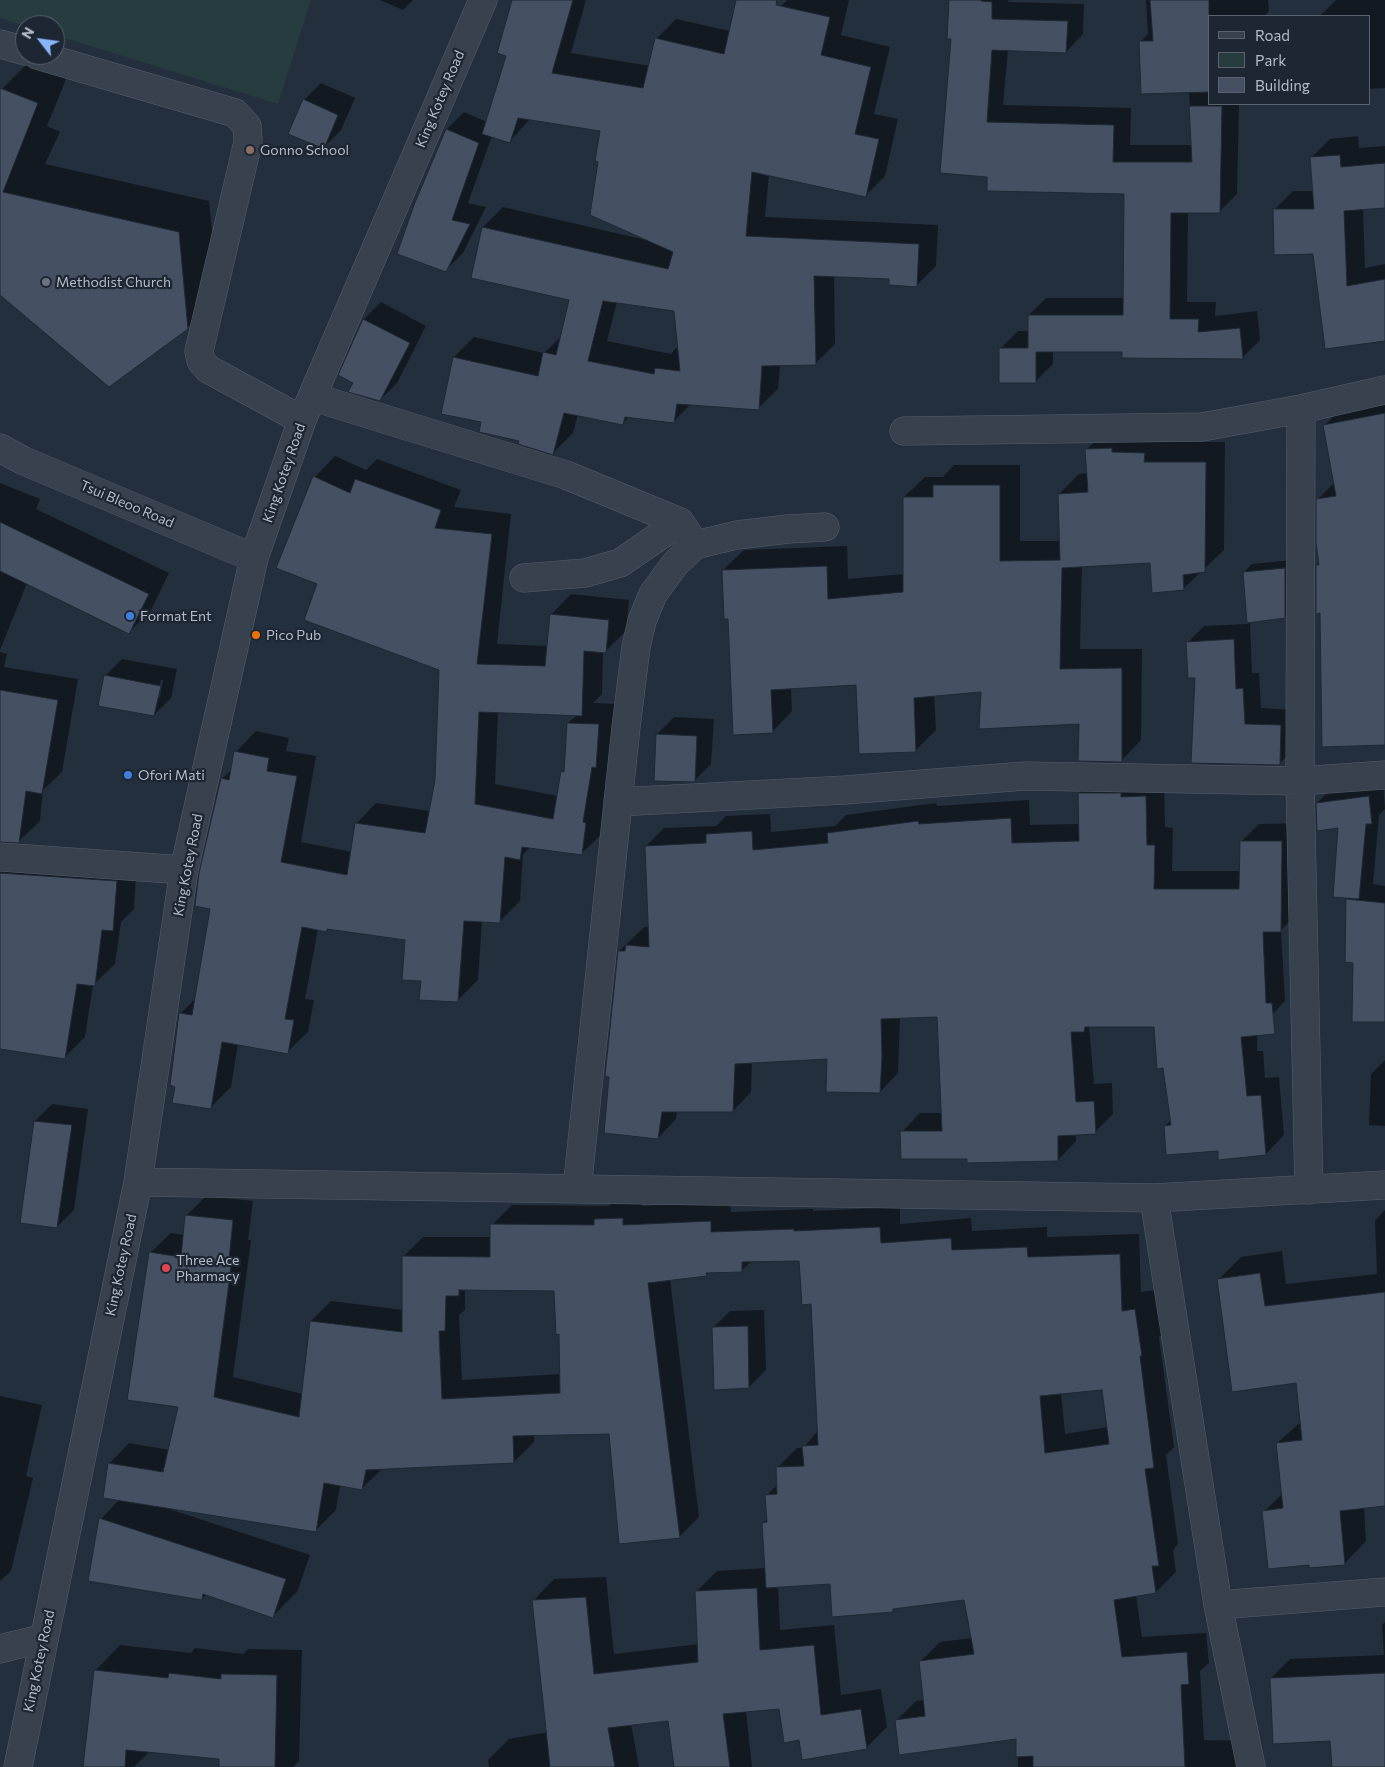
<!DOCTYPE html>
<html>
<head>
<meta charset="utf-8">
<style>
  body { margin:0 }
  #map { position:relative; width:1385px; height:1767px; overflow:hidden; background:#242f3e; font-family:Commissioner,sans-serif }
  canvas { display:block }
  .legend { position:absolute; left:1208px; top:15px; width:162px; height:90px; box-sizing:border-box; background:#1d2633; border:1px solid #59626f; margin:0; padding:6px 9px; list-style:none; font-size:15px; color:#b4bcc9 }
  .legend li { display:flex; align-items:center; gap:10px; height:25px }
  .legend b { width:25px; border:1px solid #59626f }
  .north { position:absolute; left:15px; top:15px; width:50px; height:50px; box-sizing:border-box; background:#1d2633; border:1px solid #59626f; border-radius:50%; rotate:300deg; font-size:14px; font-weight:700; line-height:20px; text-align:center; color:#b4bcc9 }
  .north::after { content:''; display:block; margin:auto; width:18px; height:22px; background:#8ab4f8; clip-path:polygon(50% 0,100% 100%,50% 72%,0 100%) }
</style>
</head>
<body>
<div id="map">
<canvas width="1385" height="1767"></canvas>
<ul class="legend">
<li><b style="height:6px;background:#38414e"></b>Road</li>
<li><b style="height:14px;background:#263c3f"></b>Park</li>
<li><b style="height:14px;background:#455162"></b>Building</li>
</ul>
<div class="north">N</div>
</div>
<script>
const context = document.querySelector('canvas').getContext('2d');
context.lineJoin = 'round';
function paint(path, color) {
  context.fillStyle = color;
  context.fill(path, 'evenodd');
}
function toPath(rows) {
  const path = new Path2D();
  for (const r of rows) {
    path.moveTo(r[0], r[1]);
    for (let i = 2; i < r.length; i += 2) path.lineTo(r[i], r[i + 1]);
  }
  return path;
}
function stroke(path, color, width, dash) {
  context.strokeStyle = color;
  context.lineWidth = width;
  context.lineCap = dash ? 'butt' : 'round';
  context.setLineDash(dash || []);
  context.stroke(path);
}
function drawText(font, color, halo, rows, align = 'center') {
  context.font = font + ' Commissioner,sans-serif';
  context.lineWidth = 4.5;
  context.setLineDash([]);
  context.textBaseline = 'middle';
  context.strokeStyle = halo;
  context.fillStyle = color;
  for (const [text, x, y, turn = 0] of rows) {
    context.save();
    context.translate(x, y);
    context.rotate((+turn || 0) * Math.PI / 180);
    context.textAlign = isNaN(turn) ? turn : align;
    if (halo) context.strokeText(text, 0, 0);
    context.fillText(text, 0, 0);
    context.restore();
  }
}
paint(toPath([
  [0,0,311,0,278,104,55,35,55,25,25,26,0,18]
]), '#263c3f');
paint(toPath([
  [380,0,413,0,403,10],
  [513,0,586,0,571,53,650,66,656,39,676,19,730,31,781,6,787,0,849,0,841,35,890,47,874,114,898,119,885,176,865,196,769,174,765,217,938,225,936,266,916,286,891,278,834,275,835,344,815,364,780,365,778,389,758,408,691,404,674,421,630,416,623,423,578,414,573,433,553,453,482,422,442,413,454,357,474,337,544,353,562,336,571,299,483,227,503,207,646,240,601,130,530,119,510,141,492,136,468,203,486,207,463,253,446,270,447,129,464,112,487,122,507,55],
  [617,302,675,310,679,349,676,348,671,354,607,341],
  [950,0,1009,0,1008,2,1084,4,1083,34,1066,52,1008,50,1003,105,1131,108,1130,145,1192,145,1189,92,1141,41,1148,34,1146,0,1268,0,1269,11,1264,16,1209,16,1209,104,1239,104,1237,194,1219,212,1188,212,1187,302,1216,302,1215,316,1257,311,1260,340,1243,357,1124,351,1053,351,1053,364,1036,381,1000,349,1018,331,1029,331,1029,315,1046,298,1124,298,1125,193,989,176,952,38],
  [1336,0,1385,0,1385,88,1369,89,1369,16,1320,16],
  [33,58,69,72,47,126,60,132,45,164,209,201,219,297,187,328,0,294,0,93,2,89],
  [321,83,355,98,341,130,324,147,304,100],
  [1358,136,1359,148,1385,146,1385,207,1363,208,1365,268,1385,264,1385,339,1314,253,1274,210,1293,191,1314,191,1311,158,1330,139],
  [381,302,426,326,397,383,380,400,355,382,364,319],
  [1385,395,1385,744,1321,612,1317,566,1320,563,1318,499,1335,482,1325,425,1347,402],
  [1107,429,1164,433,1164,442,1225,442,1224,550,1183,589,1151,562,1082,565,1080,649,1142,649,1141,740,1121,761,1080,722,982,691,934,695,936,730,916,750,857,684,791,687,792,711,772,732,729,618,723,570,744,550,847,546,848,579,904,574,904,497,925,477,943,477,954,465,1020,465,1020,541,1061,541,1059,494,1079,474,1088,473,1086,450],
  [335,456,366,470,377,459,461,490,454,507,511,514,497,644,548,646,551,615,571,594,629,600,626,631,606,651,603,651,602,694,593,703,619,704,603,802,606,802,602,834,581,854,531,847,523,854,520,901,499,922,482,921,478,980,457,1001,422,980,406,939,329,928,326,931,318,929,305,999,314,1000,308,1032,287,1052,238,1044,231,1087,210,1108,177,1086,180,1014,196,998,211,908,222,779,232,769,236,752,256,731,289,738,286,751,316,756,301,842,352,852,356,824,376,803,430,811,436,780,440,669,318,584,278,567,315,477],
  [498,712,577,715,568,723,565,769,562,772,558,796,495,784],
  [0,483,40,499,36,509,169,573,150,612,129,632,27,583,0,650],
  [1293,560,1293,608,1284,617,1250,622,1252,673,1259,673,1261,708,1297,710,1295,748,1279,764,1196,677,1188,642,1204,626,1248,624,1244,572,1252,564],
  [0,652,7,654,4,667,78,679,62,772,43,790,40,821,19,841,6,841,6,843,12,849,137,861,134,909,121,922,115,964,93,985,85,1037,65,1057,0,1048],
  [122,659,177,669,171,698,154,715,105,676],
  [161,680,163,680,160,697,157,697],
  [674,717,714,719,711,764,694,781,657,734],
  [1098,775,1164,778,1165,827,1173,828,1172,871,1241,871,1241,842,1259,824,1300,823,1299,912,1281,930,1285,1001,1267,1020,1258,1020,1257,1051,1263,1051,1265,1078,1279,1077,1284,1135,1266,1154,1219,1149,1165,1126,1172,1119,1155,1026,1089,1026,1094,1084,1112,1083,1113,1114,1095,1132,1076,1133,1076,1141,1058,1160,968,1158,902,1132,920,1113,942,1113,938,1016,900,1017,898,1073,880,1092,828,1058,752,1062,751,1092,733,1111,677,1110,676,1119,658,1138,619,951,638,933,645,927,649,927,646,846,664,828,716,826,726,816,770,814,771,832,835,826,846,815,936,803,937,806,1029,800,1030,825,1080,824,1079,793],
  [1383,782,1385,809,1379,815,1373,884,1385,886,1385,1021,1354,962,1348,899,1350,897,1340,827,1317,803,1332,788],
  [1385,1060,1385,1126,1369,1125,1371,1074],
  [52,1104,88,1109,74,1210,57,1227,35,1121],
  [206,1196,253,1201,248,1240,251,1240,233,1377,303,1394,311,1321,331,1301,403,1310,403,1257,423,1237,492,1237,492,1225,512,1205,609,1206,615,1200,642,1199,642,1206,730,1201,731,1212,813,1209,813,1211,900,1207,900,1224,971,1218,972,1231,1047,1227,1047,1237,1139,1234,1141,1292,1155,1290,1162,1334,1159,1337,1174,1447,1166,1455,1178,1544,1173,1550,1176,1572,1156,1592,1136,1596,1142,1637,1206,1633,1209,1663,1200,1671,1204,1740,1251,1741,1250,1767,1018,1767,1017,1738,896,1721,916,1701,924,1700,920,1662,940,1642,972,1638,965,1599,896,1607,893,1611,831,1582,778,1586,780,1630,834,1625,841,1695,881,1689,887,1727,866,1748,800,1739,780,1707,746,1711,752,1767,675,1767,669,1719,631,1724,639,1767,489,1767,488,1760,509,1739,548,1732,534,1600,554,1579,606,1577,614,1654,699,1644,696,1592,717,1571,766,1568,764,1523,768,1519,767,1495,778,1484,777,1468,797,1448,803,1448,818,1431,812,1303,801,1260,752,1261,741,1271,710,1272,706,1275,670,1279,699,1517,679,1537,610,1432,534,1434,534,1442,514,1462,382,1469,361,1489,340,1485,336,1510,316,1530,166,1508,310,1555,297,1592,273,1616,207,1594,202,1599,101,1519,120,1499,109,1464,129,1443,170,1450,180,1406,150,1253,171,1233,184,1235,186,1216],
  [465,1289,555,1290,560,1333,561,1374,462,1380,459,1315,465,1310],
  [1103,1388,1108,1427,1065,1434,1061,1392],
  [1385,1210,1385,1505,1364,1507,1366,1541,1344,1564,1310,1564,1264,1512,1283,1493,1277,1443,1302,1421,1297,1381,1219,1279,1241,1257,1282,1251,1286,1284,1377,1274,1375,1221],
  [764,1310,766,1370,749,1387,713,1328,730,1311],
  [0,1396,42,1405,26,1476,33,1478,11,1571,0,1581],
  [1385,1622,1385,1767,1333,1767,1332,1740,1271,1678,1290,1659,1384,1655,1382,1625],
  [120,1645,191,1653,195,1648,243,1654,248,1649,302,1650,299,1761,293,1767,220,1767,221,1758,148,1751,148,1753,134,1767,84,1767,95,1671]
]), '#0007');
const building = toPath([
  [512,0,573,0,552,73,643,88,655,38,724,54,736,0,777,0,776,5,830,17,821,55,871,67,855,134,879,139,866,197,752,172,746,236,919,244,917,287,889,285,889,279,814,276,816,365,762,366,759,410,677,404,674,423,625,417,623,425,564,413,553,455,518,444,519,441,479,432,481,422,441,414,453,357,538,376,543,352,556,355,569,300,471,278,482,227,668,269,673,252,590,215,598,162,595,161,600,131,518,118,510,143,482,134,506,56,497,53,512,0],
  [603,301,674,311,680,371,655,368,654,374,588,361,603,301],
  [949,0,981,0,981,1,992,2,992,19,1068,21,1066,53,992,50,987,122,1114,125,1113,162,1192,162,1189,106,1222,106,1220,213,1171,213,1170,319,1199,319,1198,332,1240,328,1243,359,1122,358,1122,352,1036,352,1036,383,999,383,999,348,1028,348,1028,315,1123,315,1124,194,987,191,987,177,940,173,951,39,947,39,949,0],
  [1150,0,1209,0,1209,92,1141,94,1139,41,1153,41,1150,0],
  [0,88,38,103,3,192,179,232,188,329,109,387,0,295,0,88],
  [303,99,338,115,324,149,288,134,303,99],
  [446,129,479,143,452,220,470,224,446,272,397,254,414,205,446,129],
  [1340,155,1341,167,1385,163,1385,208,1344,211,1347,286,1385,279,1385,341,1325,349,1313,254,1274,255,1273,209,1314,209,1310,157,1340,155],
  [363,319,410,343,380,401,348,392,353,383,338,375,363,319],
  [1385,413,1385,745,1322,747,1320,613,1316,614,1316,565,1319,565,1316,543,1316,499,1336,496,1323,425,1385,413],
  [1112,448,1112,452,1145,453,1144,462,1206,462,1205,572,1183,575,1184,590,1152,593,1150,563,1062,568,1060,669,1122,668,1122,762,1078,761,1079,724,979,729,981,692,914,698,916,752,859,754,856,685,771,690,773,733,733,735,728,619,724,619,722,570,827,566,828,599,903,592,903,497,933,497,933,485,1000,485,1000,561,1060,560,1058,494,1088,492,1085,449,1112,448],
  [313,476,350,493,355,479,441,510,435,528,492,534,477,664,545,666,550,614,609,620,606,653,584,651,582,716,479,712,475,804,553,819,561,771,564,772,567,723,599,724,596,768,592,767,583,822,586,823,582,855,522,847,520,860,505,857,500,923,464,921,458,1002,419,1000,421,981,402,980,405,940,327,929,327,932,302,927,285,1019,294,1020,288,1054,222,1042,211,1109,172,1103,175,1087,170,1085,179,1013,192,1015,210,909,195,906,199,873,221,778,229,780,234,751,269,758,267,771,297,776,281,862,347,875,355,823,425,833,435,780,439,670,304,620,317,584,276,568,313,476],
  [0,522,149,594,129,634,0,571,0,522],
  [1285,568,1285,618,1247,623,1243,572,1285,568],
  [1234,639,1236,689,1243,688,1245,724,1281,725,1280,765,1191,763,1195,678,1188,678,1186,642,1234,639],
  [104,675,161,686,154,716,98,706,104,675],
  [0,690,58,700,42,794,26,791,19,843,0,842,0,690],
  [656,734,697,736,695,782,654,781,656,734],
  [1078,793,1121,793,1121,797,1146,796,1147,845,1155,845,1154,889,1239,889,1240,841,1282,841,1281,932,1263,932,1266,1003,1272,1003,1275,1034,1241,1037,1247,1096,1261,1095,1266,1155,1218,1160,1218,1151,1166,1155,1164,1126,1171,1125,1163,1068,1157,1069,1154,1027,1085,1027,1084,1032,1071,1032,1076,1102,1094,1101,1096,1134,1058,1136,1058,1161,967,1163,967,1159,901,1159,900,1131,942,1131,937,1017,881,1019,882,1056,880,1093,826,1092,827,1059,735,1064,733,1112,662,1112,658,1139,604,1133,609,1077,605,1076,618,951,625,951,626,945,649,947,645,846,706,843,706,834,752,831,753,850,828,843,827,833,918,821,919,824,1011,818,1012,843,1079,841,1078,793],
  [1369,796,1372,824,1366,824,1359,899,1333,897,1338,828,1317,831,1316,803,1369,796],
  [0,873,117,881,113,931,102,930,95,986,77,984,65,1059,0,1049,0,873],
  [1346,899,1385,903,1385,1022,1352,1022,1353,963,1345,962,1346,899],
  [34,1121,72,1125,57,1228,20,1223,34,1121],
  [185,1215,233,1220,229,1260,232,1260,214,1397,299,1417,310,1321,402,1332,402,1256,490,1257,490,1224,594,1225,594,1219,623,1218,623,1225,711,1221,711,1232,794,1229,794,1231,880,1227,881,1243,951,1238,952,1250,1027,1247,1028,1257,1120,1254,1122,1311,1135,1309,1142,1356,1140,1356,1154,1468,1145,1469,1159,1566,1152,1566,1156,1593,1114,1600,1122,1657,1187,1652,1189,1684,1181,1685,1185,1767,1033,1767,1033,1756,1016,1757,1016,1739,899,1755,895,1720,925,1716,919,1661,974,1654,964,1600,893,1609,893,1612,832,1617,830,1584,766,1588,762,1523,767,1522,765,1495,777,1494,776,1467,804,1466,802,1446,818,1445,811,1304,802,1305,799,1261,742,1262,742,1272,706,1273,707,1276,648,1283,680,1538,619,1544,609,1434,513,1436,514,1463,366,1470,362,1490,324,1483,316,1532,103,1498,108,1463,163,1472,178,1407,127,1400,149,1252,181,1257,185,1215],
  [459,1290,554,1291,556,1335,559,1334,560,1393,442,1399,439,1331,445,1331,446,1296,459,1296,459,1290],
  [1102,1390,1109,1444,1045,1453,1040,1396,1102,1390],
  [1260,1273,1265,1306,1385,1292,1385,1506,1340,1511,1345,1565,1309,1568,1309,1565,1268,1569,1262,1511,1283,1508,1276,1443,1302,1440,1296,1383,1232,1392,1217,1279,1260,1273],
  [748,1326,749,1388,714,1390,712,1327,748,1326],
  [99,1518,286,1579,273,1618,203,1594,202,1600,88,1581,99,1518],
  [757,1588,760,1650,814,1645,821,1715,861,1709,867,1749,802,1760,799,1740,784,1743,779,1709,723,1714,730,1767,674,1767,668,1721,608,1728,615,1767,550,1767,532,1600,586,1597,594,1674,698,1662,695,1591,757,1588],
  [94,1670,168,1678,169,1673,221,1679,221,1674,277,1675,275,1767,219,1767,219,1759,126,1750,125,1767,83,1767,94,1670],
  [1385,1673,1385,1767,1332,1767,1330,1741,1273,1744,1270,1678,1385,1673]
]);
paint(building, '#455162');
stroke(building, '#1f2835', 1);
const minor = toPath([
  [0,44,25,51],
  [37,55,235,113,247,126,248,142,199,351,201,361,208,369,302,420],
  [313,397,566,475,680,522,695,545],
  [1301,409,1300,781,1309,1190],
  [904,431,1202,427,1301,409,1385,390],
  [0,448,24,461,254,558],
  [524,578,585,573,620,563,680,522],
  [618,802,845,790,1025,776,1300,781,1385,775],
  [0,857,184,870],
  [138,1182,1154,1198,1385,1185],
  [577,1189,626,727,636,647,642,621,653,594,675,564,695,545,737,535,788,529,825,527],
  [1154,1198,1218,1605,1385,1592],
  [1218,1605,1251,1767],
  [0,1649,44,1638],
  [18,1767,138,1182,184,870,254,558,302,420,483,0]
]);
stroke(minor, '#565f6c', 29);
stroke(minor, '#38414e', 28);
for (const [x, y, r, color] of [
  [250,150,5,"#8d6e63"],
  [46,282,5,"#6b7280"],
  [130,616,5,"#3f7fe0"],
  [256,635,5,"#e8710a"],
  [128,775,5,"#3f7fe0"],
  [166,1268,5,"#e0444e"]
]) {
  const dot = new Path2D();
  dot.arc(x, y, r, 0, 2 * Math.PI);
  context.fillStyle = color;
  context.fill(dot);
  stroke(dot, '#1d2633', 2);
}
drawText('14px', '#b4bcc9', '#1d2633', [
  ["King Kotey Road",440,99,-67],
  ["King Kotey Road",284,473,-71],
  ["Tsui Bleoo Road",127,504,23],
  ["King Kotey Road",188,865,-79],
  ["King Kotey Road",121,1265,-78],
  ["King Kotey Road",39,1661,-78]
]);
drawText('14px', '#b4bcc9', '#1d2633', [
  ["Gonno School",260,150],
  ["Methodist Church",56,282],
  ["Format Ent",140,616],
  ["Pico Pub",266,635],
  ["Ofori Mati",138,775],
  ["Three Ace",176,1260],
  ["Pharmacy",176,1276]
], 'left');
</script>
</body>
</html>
